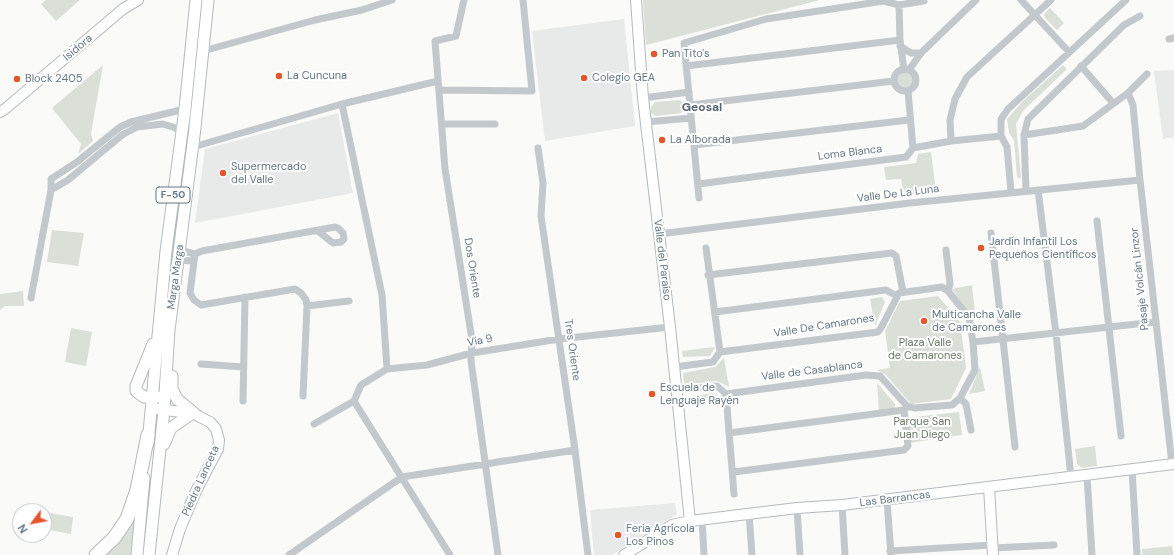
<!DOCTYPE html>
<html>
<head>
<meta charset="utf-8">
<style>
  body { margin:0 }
  #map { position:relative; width:1174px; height:555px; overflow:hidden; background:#fafaf8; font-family:"DM Sans",sans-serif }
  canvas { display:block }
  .north { position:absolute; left:12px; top:503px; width:40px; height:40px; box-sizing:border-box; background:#fff; border:1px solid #c1c8cd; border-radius:50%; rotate:238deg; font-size:11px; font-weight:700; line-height:16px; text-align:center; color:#657683 }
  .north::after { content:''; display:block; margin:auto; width:14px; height:18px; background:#e4572e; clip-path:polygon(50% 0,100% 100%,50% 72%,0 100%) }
</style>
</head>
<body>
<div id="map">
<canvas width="1174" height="555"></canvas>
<div class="north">N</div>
</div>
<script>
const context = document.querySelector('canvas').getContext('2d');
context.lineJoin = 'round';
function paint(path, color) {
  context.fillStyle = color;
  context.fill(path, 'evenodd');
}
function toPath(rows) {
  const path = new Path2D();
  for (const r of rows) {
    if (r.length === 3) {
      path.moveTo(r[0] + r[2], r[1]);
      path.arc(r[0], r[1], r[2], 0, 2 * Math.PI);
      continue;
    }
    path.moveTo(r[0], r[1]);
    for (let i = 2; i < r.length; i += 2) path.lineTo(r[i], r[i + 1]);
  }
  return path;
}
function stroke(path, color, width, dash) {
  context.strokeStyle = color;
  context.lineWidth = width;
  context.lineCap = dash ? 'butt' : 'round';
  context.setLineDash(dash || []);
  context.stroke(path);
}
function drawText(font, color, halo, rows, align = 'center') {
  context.font = font + ' "DM Sans",sans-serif';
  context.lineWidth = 4;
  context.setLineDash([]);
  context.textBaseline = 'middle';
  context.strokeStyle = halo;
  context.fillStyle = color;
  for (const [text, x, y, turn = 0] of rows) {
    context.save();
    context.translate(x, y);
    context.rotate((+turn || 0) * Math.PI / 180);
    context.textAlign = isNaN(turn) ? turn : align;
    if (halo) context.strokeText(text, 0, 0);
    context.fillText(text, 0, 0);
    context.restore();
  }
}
paint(toPath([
  [624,19,635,126,545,141,532,31],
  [1174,70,1174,137,1163,139,1154,71],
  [338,113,353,193,195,223,205,149],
  [675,503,677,514,612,555,594,555,590,510]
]), '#e8e9e9');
paint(toPath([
  [46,0,80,0,56,21,41,4],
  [643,0,820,0,646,45],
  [1050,8,1064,23,1057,30,1045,18,1044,14],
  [103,65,91,134,93,141,78,154,81,144,52,108],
  [1063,65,1067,69,1023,111,1016,124,1021,177,1019,179,1017,177,1014,140,1009,133,1007,119,1023,101],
  [905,80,8],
  [679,100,684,103,684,109,681,113,656,116,651,113,651,107,655,102],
  [931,152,936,192,904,196,901,179,886,180,884,167,916,163,918,154],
  [52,230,84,233,78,266,47,262],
  [972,285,975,313,974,320,952,289],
  [23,291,24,306,5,306,0,310,0,294],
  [938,296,960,322,966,368,951,399,911,404,886,375,877,370,890,368,885,331,900,301],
  [882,297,885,302,875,326,870,299],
  [71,328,92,332,86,366,65,362],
  [715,347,710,356,683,357,682,351],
  [724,358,729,387,717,381,684,385,683,373,715,367],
  [980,367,985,391,969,394],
  [877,383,895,404,895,409,879,412],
  [713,393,717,395,719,399,687,403,687,397],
  [959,412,962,435,909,443,906,418],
  [1095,446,1097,466,1082,468,1077,464,1075,449],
  [44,512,73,517,71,534,44,529],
  [135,517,131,555,105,555,114,548,126,533],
  [1172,546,1173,555,1142,555,1142,549]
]), '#dadfd7');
const secondary = toPath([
  [636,0,643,98,670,327,690,521],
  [0,112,5,109,123,9,138,0],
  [151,408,195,414,200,417,210,422,216,429,219,440,218,449,196,491,180,529,172,555],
  [989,487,993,555],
  [624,555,672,525,690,521,797,508,842,505,1174,464]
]);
const primary = toPath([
  [153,344,136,386,136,391,144,397,158,397],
  [172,376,172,389,177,399,195,414],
  [148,443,166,251,185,109,196,0],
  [164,444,171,428,191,414],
  [137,555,144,478],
  [149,555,164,410,169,330,195,128,208,0]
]);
const highway = toPath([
  [96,555,114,538,127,519,137,490,148,435]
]);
stroke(secondary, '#b3babf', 12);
stroke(primary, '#b5babe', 13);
stroke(highway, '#b4b9bd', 15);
stroke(toPath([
  [464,0,456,36,435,41,445,169,472,340,471,361,498,555],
  [1021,0,1069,52],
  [1169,39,1174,38],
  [900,46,911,53,921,53],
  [203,51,315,20,362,10,392,0],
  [686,66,900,40],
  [1081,66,1113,103],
  [905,80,11],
  [904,70,900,40,899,5,924,1],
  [909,70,921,53,976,0],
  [440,90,532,91,523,0],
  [908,91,913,148],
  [1128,93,1133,105,1140,180,1172,464],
  [643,98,689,92],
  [342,104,382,295,387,369],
  [690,105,894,81],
  [646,122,691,118],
  [442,124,495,124],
  [1024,135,1083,126,1128,93,1147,74],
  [951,141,950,120,955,99,967,77,1051,0],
  [694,145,909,120],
  [193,147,342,104,438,81],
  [538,148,543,183,541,216,575,450,588,555],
  [698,184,906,157,913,148,951,141,1001,136],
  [51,190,68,180,122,135,137,127,163,124,176,128,181,135],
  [1038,190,1056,334,1071,477],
  [1026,191,1024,135,1028,119,1124,25,1140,16],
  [1011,192,1007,147,1001,136,1001,119,1008,109,1126,0],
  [699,198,684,43,766,19,884,1,899,5],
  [1097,221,1121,436],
  [991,233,1015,447],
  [659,234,910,203,1140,180],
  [706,248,720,352],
  [179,250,195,254,202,251,335,227,338,228,343,233,344,239,341,242,333,243,318,231],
  [946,250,950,284,948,291],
  [195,254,190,293,194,300,201,305,295,289,301,293,306,300,307,306,303,396],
  [178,260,193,261],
  [708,275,892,253,896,256,903,292],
  [31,298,51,190,51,179,77,162,120,127,131,122,185,109,192,117,192,125],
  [307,306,349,301],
  [715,312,886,290,897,296],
  [201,364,243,367],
  [674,367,713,362,720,352,878,332,881,328,899,293,942,287,948,291,969,317,973,342],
  [676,390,717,386,726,394,866,375,880,376,907,406,914,408,952,405,960,398,975,370,973,342,1155,322],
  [726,394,734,494],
  [960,398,966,404,971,430],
  [243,401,245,297],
  [354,401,450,555],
  [314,424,354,401,361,385,387,369,427,365,472,353,559,339,670,327],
  [729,433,904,410,906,408],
  [1132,469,1137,555],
  [734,472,904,450,908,446,904,410],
  [1087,476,1092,555],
  [887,500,891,555],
  [842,505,845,555],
  [797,508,800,555],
  [749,514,752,555],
  [702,519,704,555],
  [993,548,1054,545],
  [890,551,993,545],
  [289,555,402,477,575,450]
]), '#c3c8cc', 7);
stroke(secondary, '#fff', 10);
stroke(primary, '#fff', 11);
stroke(highway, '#fff', 13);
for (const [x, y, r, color] of [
  [654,54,4,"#e4572e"],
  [279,76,4,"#e4572e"],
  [584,78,4,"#e4572e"],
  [17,79,4,"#e4572e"],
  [662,140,4,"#e4572e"],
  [223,173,4,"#e4572e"],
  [981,248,4,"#e4572e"],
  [924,321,4,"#e4572e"],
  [652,394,4,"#e4572e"],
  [618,535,4,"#e4572e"]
]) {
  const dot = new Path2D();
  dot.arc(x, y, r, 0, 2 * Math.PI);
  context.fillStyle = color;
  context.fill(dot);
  stroke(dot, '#fff', 1.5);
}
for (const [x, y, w] of [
  [173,195,34]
]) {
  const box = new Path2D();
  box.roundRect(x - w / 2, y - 8, w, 16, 3);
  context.fillStyle = '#fff';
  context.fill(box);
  stroke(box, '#657683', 1);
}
drawText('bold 10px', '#657683', null, [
  ["F-50",173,195]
]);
drawText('11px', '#657683', '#fff', [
  ["Isidora",78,48,-40],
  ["Loma Blanca",850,153,-7],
  ["Valle De La Luna",898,194,-7],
  ["Valle del Paraíso",662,260,83],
  ["Dos Oriente",472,268,81],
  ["Marga Marga",176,277,-82],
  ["Pasaje Volcán Linzor",1140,279,-96],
  ["Valle De Camarones",824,326,-9],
  ["Vía 9",480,341,-11],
  ["Tres Oriente",572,350,82],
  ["Valle de Casablanca",812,371,-7],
  ["Piedra Lanceta",201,481,-66],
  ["Las Barrancas",895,499,-7]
]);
drawText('11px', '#657683', '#fff', [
  ["Pan Tito's",662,54],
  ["La Cuncuna",287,76],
  ["Colegio GEA",592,78],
  ["Block 2405",25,79],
  ["La Alborada",670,140],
  ["Supermercado",231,167],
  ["del Valle",231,180],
  ["Jardín Infantil Los",989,242],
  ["Pequeños Científicos",989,255],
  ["Multicancha Valle",932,315],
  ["de Camarones",932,328],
  ["Escuela de",660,388],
  ["Lenguaje Rayén",660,401],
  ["Feria Agrícola",626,529],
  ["Los Pinos",626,542]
], 'left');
drawText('11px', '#687a64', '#fff', [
  ["Plaza Valle",925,343],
  ["de Camarones",925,356],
  ["Parque San",922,422],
  ["Juan Diego",922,435]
]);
drawText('bold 12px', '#57646e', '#fff', [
  ["Geosal",702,108]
]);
</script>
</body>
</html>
